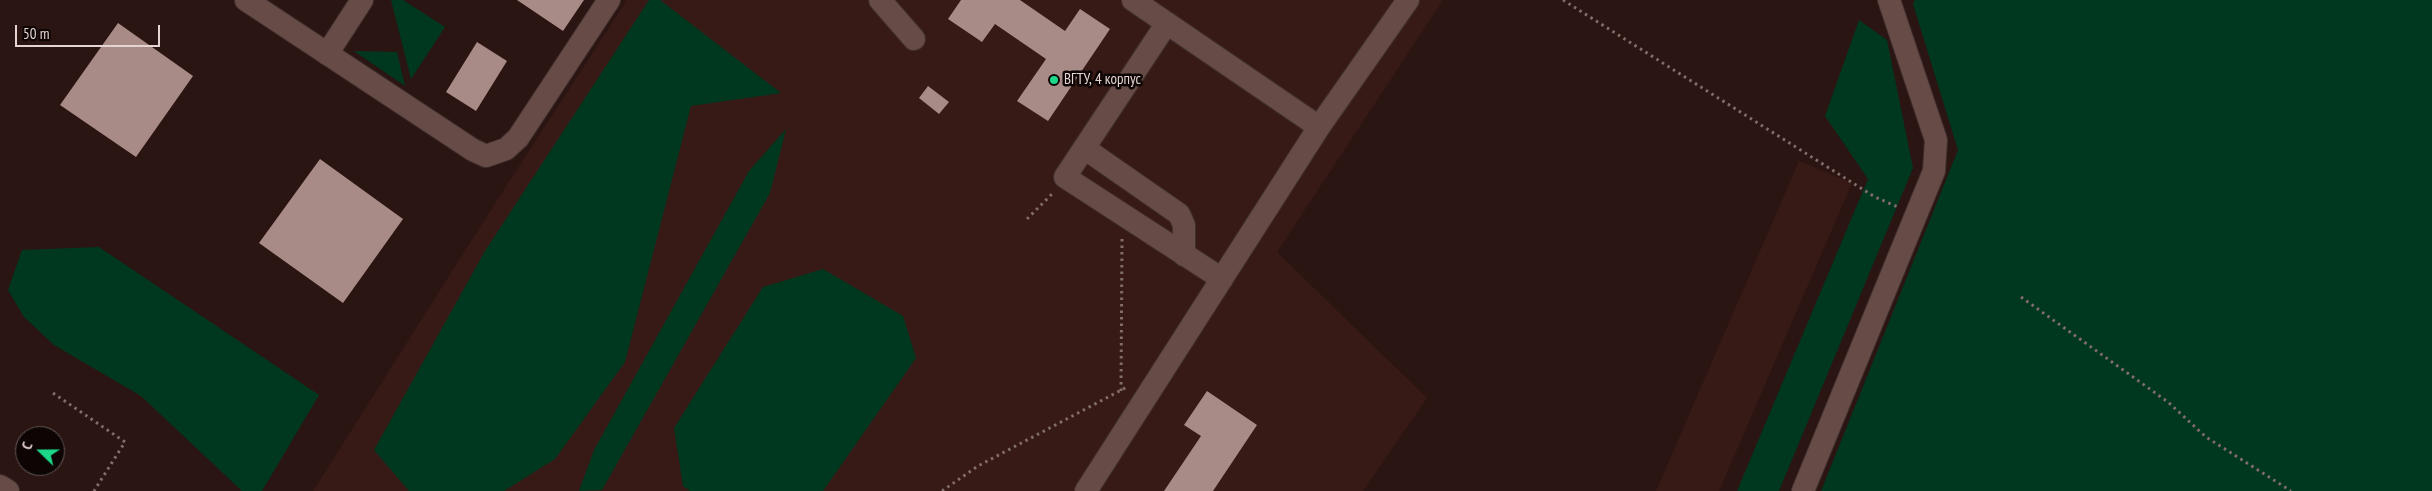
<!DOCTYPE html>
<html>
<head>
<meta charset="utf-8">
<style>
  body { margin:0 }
  #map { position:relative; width:2432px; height:491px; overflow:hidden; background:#2b1512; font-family:"PT Sans Narrow",sans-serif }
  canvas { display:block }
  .north { position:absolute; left:15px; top:426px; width:50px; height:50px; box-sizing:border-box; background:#0d0504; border:1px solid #635856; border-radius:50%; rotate:292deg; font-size:14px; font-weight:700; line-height:20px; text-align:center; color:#e5d5d2 }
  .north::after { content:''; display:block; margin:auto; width:18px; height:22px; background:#1bd988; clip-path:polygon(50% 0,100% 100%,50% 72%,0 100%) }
  .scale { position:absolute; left:15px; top:25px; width:145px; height:22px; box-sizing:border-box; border:2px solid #e5d5d2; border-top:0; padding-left:6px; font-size:15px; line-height:18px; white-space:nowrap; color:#e5d5d2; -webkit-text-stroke:4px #0d0504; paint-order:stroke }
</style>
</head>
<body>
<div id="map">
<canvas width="2432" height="491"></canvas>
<div class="north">С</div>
<div class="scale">50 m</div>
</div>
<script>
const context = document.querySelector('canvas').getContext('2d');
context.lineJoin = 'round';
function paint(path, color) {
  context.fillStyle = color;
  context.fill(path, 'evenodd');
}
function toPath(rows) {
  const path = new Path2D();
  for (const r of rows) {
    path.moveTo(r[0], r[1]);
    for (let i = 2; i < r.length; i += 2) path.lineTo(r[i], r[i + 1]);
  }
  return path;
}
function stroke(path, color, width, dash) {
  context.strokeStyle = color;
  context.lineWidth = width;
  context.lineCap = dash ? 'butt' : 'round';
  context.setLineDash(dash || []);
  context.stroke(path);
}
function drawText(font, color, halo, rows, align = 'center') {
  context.font = font + ' "PT Sans Narrow",sans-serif';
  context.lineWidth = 5;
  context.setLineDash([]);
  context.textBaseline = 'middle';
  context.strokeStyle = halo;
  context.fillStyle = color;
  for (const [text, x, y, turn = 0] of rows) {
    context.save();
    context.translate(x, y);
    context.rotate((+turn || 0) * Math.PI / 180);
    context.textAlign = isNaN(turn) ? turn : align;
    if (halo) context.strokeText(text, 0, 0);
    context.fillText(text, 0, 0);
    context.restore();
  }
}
paint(toPath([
  [627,0,1443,0,1277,252,1427,398,1363,491,313,491,494,205],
  [1799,161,1852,183,1719,491,1656,491]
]), '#371a16');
paint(toPath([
  [391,0,403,0,445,27,411,79],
  [649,0,660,0,781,93,691,106,625,362,555,459,504,491,409,491,374,450,485,251],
  [1915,0,2432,0,2432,491,1821,491,1958,150,1913,4],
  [1859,20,1887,40,1913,168,1779,491,1737,491,1868,179,1825,116],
  [354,51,397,52,405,86],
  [786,129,770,193,602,490,579,491,594,450,749,171],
  [99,247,319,395,262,491,242,491,141,396,54,345,24,317,8,290,22,250],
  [823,269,903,316,916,358,823,491,690,491,683,486,674,428,763,287]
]), '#00381f');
paint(toPath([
  [517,0,584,0,563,31],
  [961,0,1020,0,1065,31,1080,9,1110,29,1048,121,1017,101,1046,59,995,24,982,42,948,19],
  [118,23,193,76,136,157,60,105],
  [477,42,507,61,476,111,446,92],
  [928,86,949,102,939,114,919,98],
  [320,159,403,219,343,303,259,243],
  [1207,391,1257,425,1213,491,1164,491,1201,436,1184,425]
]), '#a88b86');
const minor = toPath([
  [246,0,473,150,486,156,506,149,518,138,609,0],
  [880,0,914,39],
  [1133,0,1319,127],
  [1167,23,1065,177,1222,279],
  [327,54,362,0],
  [1084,148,1179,214,1184,225,1184,255],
  [0,486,8,491],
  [1086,491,1319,127,1408,0],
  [1803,491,1934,171,1936,140,1889,0]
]);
stroke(minor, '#40302f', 24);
stroke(toPath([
  [1563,0,1875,197,1898,207],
  [1027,219,1053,193],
  [2021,297,2168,402,2206,437,2291,491],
  [1121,391,1122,239],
  [53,393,125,442,94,491],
  [942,491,978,466,1127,387]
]), '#816d6a', 3, [2.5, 4]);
stroke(minor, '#664b47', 22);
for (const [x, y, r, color] of [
  [1054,80,5,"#1bd988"]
]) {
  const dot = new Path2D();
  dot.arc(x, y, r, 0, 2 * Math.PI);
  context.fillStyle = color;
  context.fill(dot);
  stroke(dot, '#0d0504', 2);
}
drawText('15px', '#e5d5d2', '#0d0504', [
  ["ВГТУ, 4 корпус",1064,80]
], 'left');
</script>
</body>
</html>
